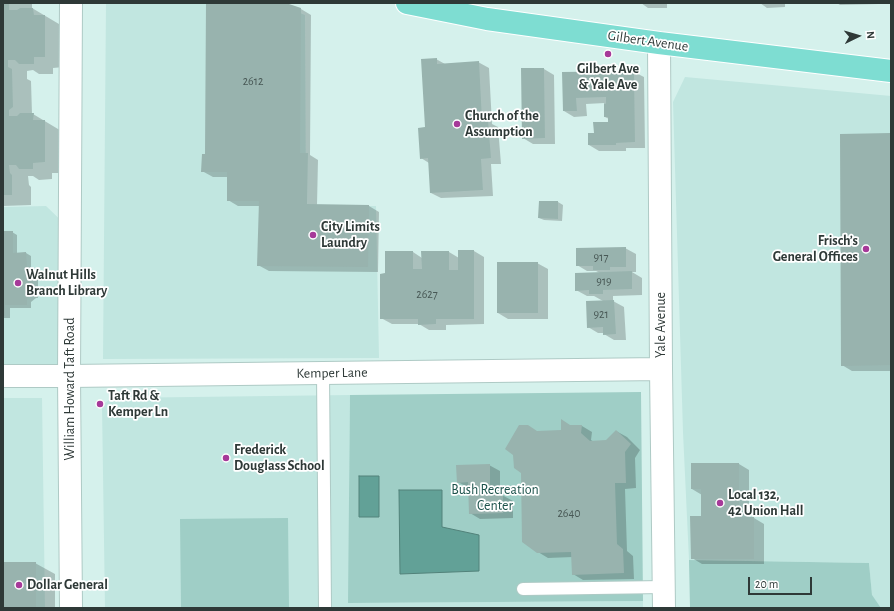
<!DOCTYPE html>
<html>
<head>
<meta charset="utf-8">
<style>
  body { margin:0 }
  #map { position:relative; width:894px; height:611px; overflow:hidden; background:#d5f1ec; font-family:"Alegreya Sans",sans-serif }
  canvas { display:block }
  .frame { position:absolute; inset:0; border:4px solid #2e3937; pointer-events:none }
  .north { position:absolute; left:838px; top:16px; width:40px; height:40px; -webkit-text-stroke:3px #fff; paint-order:stroke; rotate:85deg; font-size:11px; font-weight:700; line-height:16px; text-align:center; color:#2e3937 }
  .north::after { content:''; display:block; margin:auto; width:14px; height:18px; background:#2e3937; clip-path:polygon(50% 0,100% 100%,50% 72%,0 100%) }
  .scale { position:absolute; left:748px; top:577px; width:64px; height:18px; box-sizing:border-box; border:2px solid #2e3937; border-top:0; padding-left:5px; font-size:12px; line-height:14px; white-space:nowrap; color:#2e3937; -webkit-text-stroke:3px #fff; paint-order:stroke }
</style>
</head>
<body>
<div id="map">
<canvas width="894" height="611"></canvas>
<div class="frame"></div>
<div class="north">N</div>
<div class="scale">20 m</div>
</div>
<script>
const context = document.querySelector('canvas').getContext('2d');
context.lineJoin = 'round';
function paint(path, color) {
  context.fillStyle = color;
  context.fill(path, 'evenodd');
}
function toPath(rows) {
  const path = new Path2D();
  for (const r of rows) {
    path.moveTo(r[0], r[1]);
    for (let i = 2; i < r.length; i += 2) path.lineTo(r[i], r[i + 1]);
  }
  return path;
}
function stroke(path, color, width, dash) {
  context.strokeStyle = color;
  context.lineWidth = width;
  context.lineCap = dash ? 'butt' : 'round';
  context.setLineDash(dash || []);
  context.stroke(path);
}
function drawText(font, color, halo, rows, align = 'center') {
  context.font = font + ' "Alegreya Sans",sans-serif';
  context.lineWidth = 3.5;
  context.setLineDash([]);
  context.textBaseline = 'middle';
  context.strokeStyle = halo;
  context.fillStyle = color;
  for (const [text, x, y, turn = 0] of rows) {
    context.save();
    context.translate(x, y);
    context.rotate((+turn || 0) * Math.PI / 180);
    context.textAlign = isNaN(turn) ? turn : align;
    if (halo) context.strokeText(text, 0, 0);
    context.fillText(text, 0, 0);
    context.restore();
  }
}
paint(toPath([
  [106,3,274,3,305,15,306,206,376,206,379,358,103,359],
  [685,77,891,96,891,608,881,608,872,596,869,563,689,560,683,432,673,102],
  [46,206,70,229,69,376,3,376,3,207],
  [350,395,349,603,640,601,643,601,643,608,105,608,102,405,112,398],
  [3,398,42,398,45,608,3,608]
]), '#c1e6e0');
paint(toPath([
  [641,392,643,601,348,603,350,395],
  [288,518,289,608,181,608,180,519],
  [689,560,869,563,872,595,881,608,690,608]
]), '#9fcec6');
const water = toPath([
  [359,476,379,476,379,517,359,517,359,476],
  [399,490,442,490,442,527,479,535,479,571,400,574,399,490]
]);
paint(water, '#62a197');
stroke(water, '#52827a', 1);
paint(toPath([
  [3,3,32,3,32,8,64,27,64,67,53,68,53,74,39,74,33,70,27,71,27,79,31,81,32,114,33,114,63,132,64,173,52,173,52,179,39,180,33,176,28,176,29,185,31,187,31,205,3,206],
  [207,3,284,3,301,9,311,15,310,155,318,160,317,205,369,206,379,212,378,272,269,271,258,265,260,206,238,206,228,200,228,177,213,177,202,171,206,155],
  [635,3,680,3,667,3,667,8,648,8,641,3],
  [752,3,798,3,785,3,785,7,767,8,760,3],
  [837,3,879,3,879,4,840,5],
  [436,59,445,64,478,62,489,68,492,124,498,127,501,164,491,164,493,196,441,198,431,193,429,163,421,158],
  [544,69,554,75,555,144,533,144,523,138],
  [634,72,644,77,645,148,626,148,626,151,599,151,589,145,595,134,609,123,609,119,605,117,605,103,586,104,587,116,574,117,564,111,563,73],
  [891,134,891,371,852,371,842,365],
  [558,202,563,205,562,221,544,220,539,218],
  [3,232,12,232,17,235,17,254,26,253,31,256,31,271,38,274,38,298,36,298,31,302,31,308,10,308,10,318,3,318],
  [625,248,636,254,636,272,632,272,642,278,642,295,613,296,613,301,624,307,626,340,614,340,604,334,604,333,598,333,588,327,603,301,594,296,587,296,576,290,600,273,596,271,587,271,577,265],
  [474,251,484,257,484,324,446,325,446,330,429,330,419,324,392,324,381,318,386,274,413,252,422,258,449,252,459,258],
  [537,263,548,269,548,319,508,319,498,313],
  [571,426,582,426,592,432,591,440,594,442,607,441,616,431,627,437,640,450,635,458,636,488,625,489,627,551,633,556,634,579,583,580,573,574,573,557,548,558,538,552,538,432,562,431],
  [692,464,739,464,749,470,749,518,754,518,764,524,764,564,702,564,692,558,702,517,702,495,692,489],
  [489,465,500,471,500,496,502,495,513,501,513,518,480,519,470,513,469,488,458,482],
  [3,563,35,563,55,574,55,608,3,608]
]), '#0003');
paint(toPath([
  [3,3,9,3,9,10,17,10,20,8,33,8,34,15,45,15,45,57,34,57,34,64,19,64,15,60,8,60,8,67,12,69,13,107,9,110,9,116,17,116,20,113,34,113,33,120,45,120,45,162,33,163,33,169,19,169,16,165,9,165,10,173,12,175,12,195,3,195],
  [206,3,286,3,301,8,300,153,308,153,307,204,369,205,368,267,257,266,259,201,227,201,227,172,201,172,202,154,205,154],
  [437,58,437,64,479,61,482,120,488,120,491,158,481,159,483,190,430,193,428,158,420,159,418,128,425,127,421,59],
  [521,68,544,68,545,138,522,139],
  [634,71,635,142,616,143,616,145,588,145,588,133,594,133,593,122,608,122,608,117,604,117,604,103,606,104,606,97,576,98,577,111,563,111,562,72],
  [891,133,891,365,841,366,840,134],
  [539,201,558,201,558,219,538,218],
  [3,231,13,231,13,253,26,252,27,268,29,270,33,270,33,295,31,295,27,299,27,305,5,305,5,316,3,316],
  [626,247,626,267,610,267,610,270,593,270,593,266,576,266,576,248],
  [458,250,474,250,474,319,436,319,436,324,418,325,418,319,380,319,380,274,385,273,385,251,413,251,413,269,422,269,421,251,449,251,449,270,458,270],
  [497,262,538,262,538,313,497,313],
  [632,271,632,289,603,290,603,294,589,294,589,290,575,291,575,273],
  [614,300,616,334,603,335,603,327,587,328,586,301],
  [561,419,570,425,582,425,581,433,590,441,606,440,616,430,631,444,625,452,626,483,615,483,617,544,623,549,624,573,572,575,571,552,537,553,522,542,521,473,514,468,513,455,505,449,519,425,528,425,537,431,561,430],
  [691,463,739,463,739,517,754,517,754,559,691,559,690,516,701,516,701,489,691,489],
  [490,464,490,495,503,494,503,513,469,514,468,482,457,483,456,465],
  [3,562,36,562,36,608,3,608]
]), '#98b3ae');
const lane = toPath([
  [323,373,325,608],
  [523,589,664,587]
]);
const street = toPath([
  [659,43,661,369,664,608],
  [3,376,69,376,661,369]
]);
const secondary = toPath([
  [71,608,69,376,71,3]
]);
const primary = toPath([
  [407,3,487,19,659,43,891,71]
]);
stroke(lane, '#aecac5', 14);
stroke(street, '#aecac5', 24);
stroke(secondary, '#aecac5', 24);
stroke(primary, '#fff', 24);
stroke(lane, '#fff', 12);
stroke(street, '#fff', 22);
stroke(secondary, '#fff', 22);
stroke(primary, '#7eddd2', 22);
for (const [x, y, r, color] of [
  [608,54,4,"#a63999"],
  [457,124,4,"#a63999"],
  [313,235,4,"#a63999"],
  [866,249,4,"#a63999"],
  [18,283,4,"#a63999"],
  [100,404,4,"#a63999"],
  [226,458,4,"#a63999"],
  [720,503,4,"#a63999"],
  [19,585,4,"#a63999"]
]) {
  const dot = new Path2D();
  dot.arc(x, y, r, 0, 2 * Math.PI);
  context.fillStyle = color;
  context.fill(dot);
  stroke(dot, '#fff', 1.5);
}
drawText('12px', '#485855', null, [
  ["2612",253,81],
  ["917",601,257],
  ["919",604,281],
  ["2627",427,294],
  ["921",601,314],
  ["2640",569,513]
]);
drawText('14px', '#2e3937', '#fff', [
  ["Gilbert Avenue",648,41,8],
  ["Yale Avenue",661,325,-90],
  ["Kemper Lane",332,373,-1],
  ["William Howard Taft Road",70,389,-90]
]);
drawText('bold 14px', '#2e3937', '#fff', [
  ["Gilbert Ave",608,69,"center"],
  ["& Yale Ave",608,85,"center"],
  ["Church of the",465,116],
  ["Assumption",465,132],
  ["City Limits",321,227],
  ["Laundry",321,243],
  ["Frisch’s",858,241,"right"],
  ["General Offices",858,257,"right"],
  ["Walnut Hills",26,275],
  ["Branch Library",26,291],
  ["Taft Rd &",108,396],
  ["Kemper Ln",108,412],
  ["Frederick",234,450],
  ["Douglass School",234,466],
  ["Local 132,",728,495],
  ["42 Union Hall",728,511],
  ["Dollar General",27,585]
], 'left');
drawText('14px', '#1c524b', '#fff', [
  ["Bush Recreation",495,490],
  ["Center",495,506]
]);
</script>
</body>
</html>
